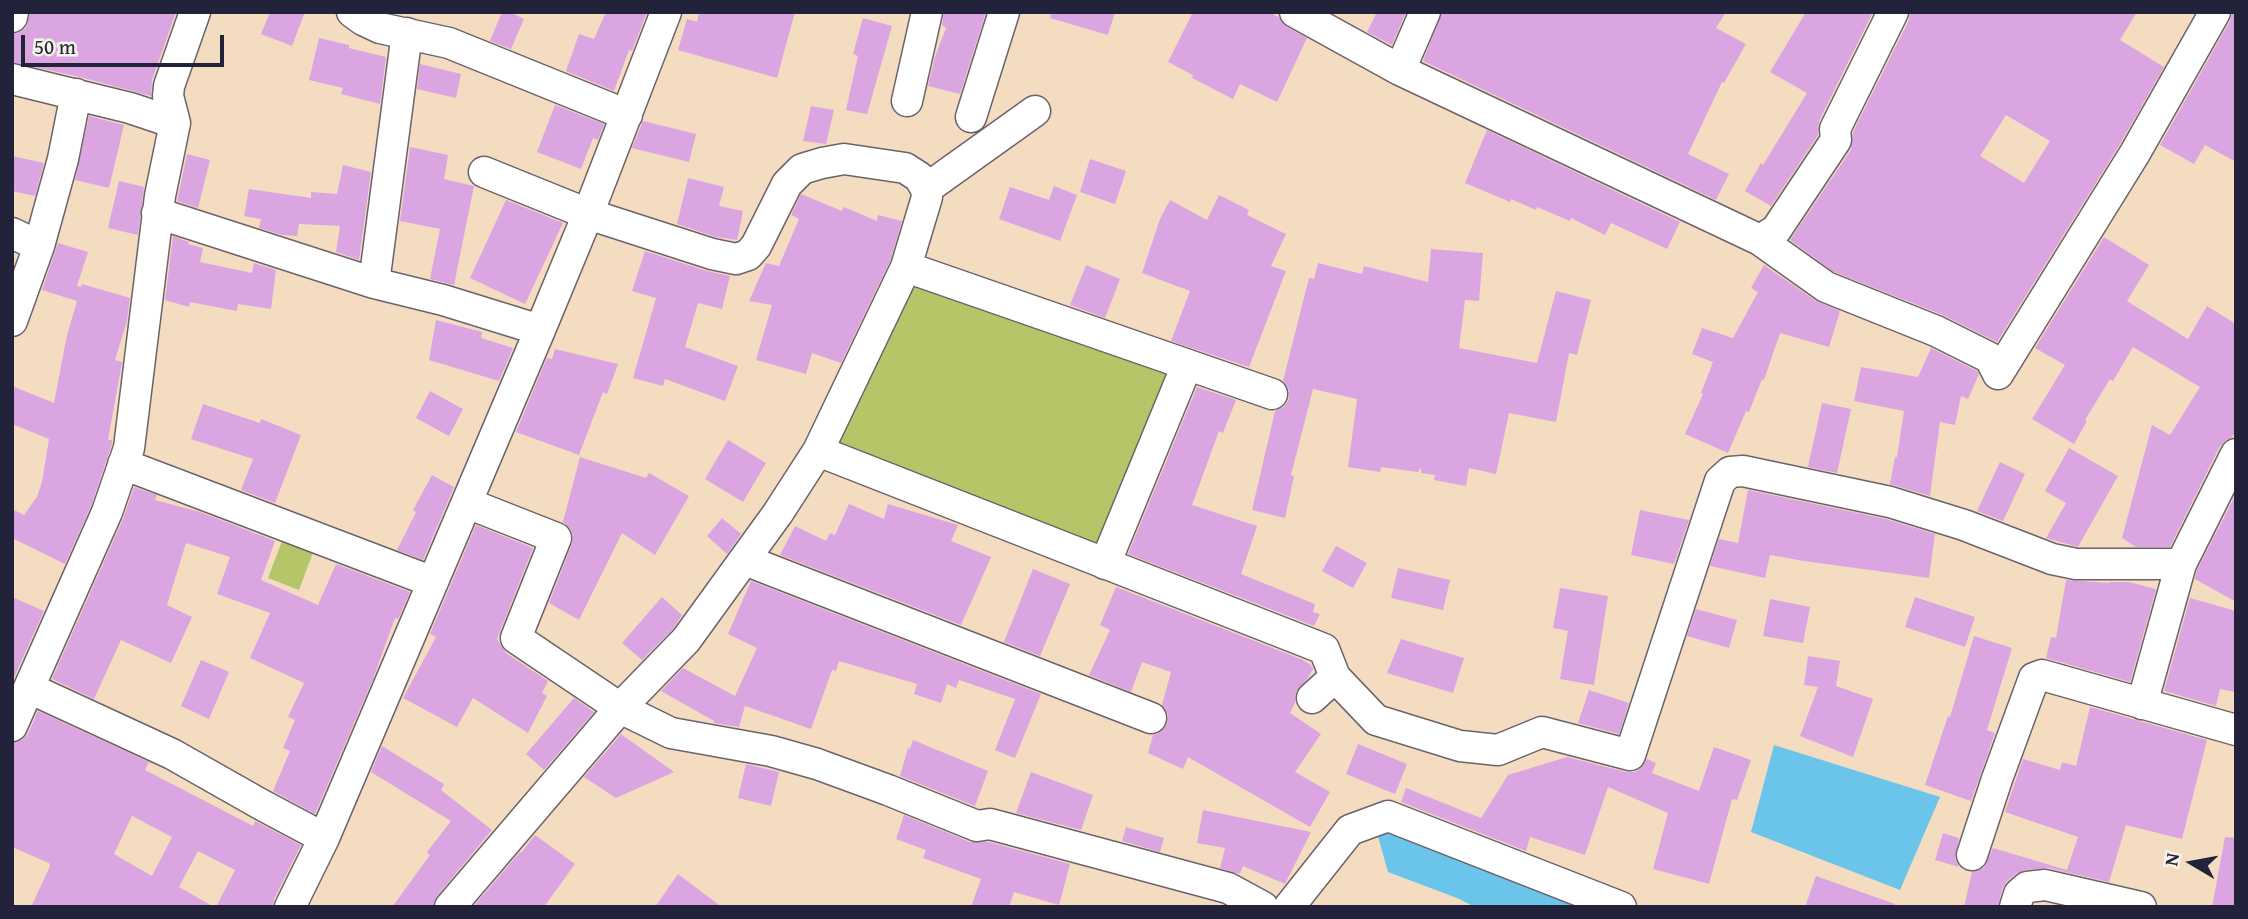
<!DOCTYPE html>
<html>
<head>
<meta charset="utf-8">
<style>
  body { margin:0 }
  #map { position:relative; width:2248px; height:919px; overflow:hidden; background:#f4dcc1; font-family:"Gentium Book Plus",serif }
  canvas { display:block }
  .frame { position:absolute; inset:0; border:14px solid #22223b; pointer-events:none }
  .north { position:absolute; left:2157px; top:828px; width:70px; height:70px; -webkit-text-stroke:5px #f7f3e8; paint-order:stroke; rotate:280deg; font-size:19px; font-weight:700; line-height:28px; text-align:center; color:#22223b }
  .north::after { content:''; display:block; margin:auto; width:24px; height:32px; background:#22223b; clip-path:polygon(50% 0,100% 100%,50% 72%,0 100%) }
  .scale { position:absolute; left:21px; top:35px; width:203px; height:32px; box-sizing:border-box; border:4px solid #22223b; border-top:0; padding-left:9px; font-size:21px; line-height:24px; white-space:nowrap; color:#22223b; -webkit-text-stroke:5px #f7f3e8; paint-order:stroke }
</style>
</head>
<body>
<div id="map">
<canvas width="2248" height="919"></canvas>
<div class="frame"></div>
<div class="north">N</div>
<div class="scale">50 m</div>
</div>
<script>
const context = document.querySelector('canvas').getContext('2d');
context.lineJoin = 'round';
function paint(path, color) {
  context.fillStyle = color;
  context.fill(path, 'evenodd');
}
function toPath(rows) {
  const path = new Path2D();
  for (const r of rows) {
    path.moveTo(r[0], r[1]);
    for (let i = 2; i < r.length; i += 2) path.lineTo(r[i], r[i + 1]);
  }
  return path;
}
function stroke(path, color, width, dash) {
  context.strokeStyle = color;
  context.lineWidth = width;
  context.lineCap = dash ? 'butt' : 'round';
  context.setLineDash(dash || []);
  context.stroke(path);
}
paint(toPath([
  [910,272,1187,365,1105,564,827,448],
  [284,536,315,547,299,590,268,578]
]), '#b5c567');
paint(toPath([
  [1774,745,1940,797,1900,890,1751,832],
  [1388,822,1593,907,1475,907,1457,898,1388,872,1377,833]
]), '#6bc4e9');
paint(toPath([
  [30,12,176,12,152,80,151,96,80,77,12,62,12,34,18,33,26,28],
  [270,12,305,12,292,46,261,34],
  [502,12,510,12,524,19,511,49,490,41],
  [606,12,647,12,632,51,629,50,614,91,566,71,579,34,594,39],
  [699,12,795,12,777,78,678,50,687,19,697,22],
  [944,12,986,12,960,94,928,86,935,57,946,28,942,25],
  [1051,12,1115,12,1108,35,1050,18],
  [1193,12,1268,12,1279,17,1287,27,1307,38,1277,102,1240,84,1233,99,1192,78,1193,75,1168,62],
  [1377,12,1406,12,1392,45,1367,32],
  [1442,12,1726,12,1716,28,1746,44,1724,83,1722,82,1688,154,1729,174,1716,200,1423,61],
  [1806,12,1873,12,1819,121,1818,135,1771,206,1745,191,1761,163,1763,165,1807,93,1770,72],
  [1910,12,2137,12,2120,40,2164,67,2120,144,1997,342,1943,315,1834,272,1790,240,1851,150,1853,132,1909,20],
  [2006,115,2050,141,2024,183,1980,156],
  [2232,12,2236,12,2236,162,2205,145,2194,164,2160,145,2230,21],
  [863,18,892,26,867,114,846,110,858,56,853,54],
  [319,38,349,45,349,48,386,57,380,104,341,94,343,88,309,80],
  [420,64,461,74,456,98,417,89],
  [555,105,604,124,598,140,593,138,581,169,537,152],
  [811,106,834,110,826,144,803,141],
  [89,116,124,125,109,188,75,180],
  [643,121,696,134,689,162,632,148],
  [1487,130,1680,222,1667,249,1611,223,1605,235,1571,218,1570,221,1537,207,1536,210,1511,199,1510,202,1465,183],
  [410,147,448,155,444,179,474,186,454,285,430,279,440,229,400,221],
  [187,154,210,160,198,208,177,201],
  [12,156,44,163,35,196,12,191],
  [1090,159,1126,171,1115,204,1080,192],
  [343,165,371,172,359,260,336,252,340,226,299,224,297,236,282,235,259,228,261,219,244,216,249,189,311,198,311,192,337,194],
  [688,178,724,187,719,206,743,211,737,240,716,237,677,224],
  [119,181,144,187,138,235,108,228],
  [1054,186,1077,195,1060,241,999,219,1010,187,1049,200],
  [801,194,842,211,844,207,877,221,878,215,902,221,890,261,841,363,812,353,806,374,756,360,772,305,749,301,766,263,779,266,799,219,791,215],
  [1219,195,1249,210,1247,215,1286,234,1271,266,1286,271,1249,367,1171,341,1190,291,1142,273,1160,219,1170,200,1207,220],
  [506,200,563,223,525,304,470,278],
  [173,236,189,242,188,244,203,248,200,262,252,273,254,263,276,270,271,309,238,304,237,311,190,302,189,307,165,300],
  [2104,237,2149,265,2127,301,2188,339,2207,306,2236,324,2236,431,2232,437,2226,440,2220,446,2170,547,2136,547,2122,538,2152,425,2170,435,2200,387,2133,347,2113,381,2110,379,2085,420,2087,421,2074,444,2032,419,2065,365,2035,348],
  [58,243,88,252,77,286,81,287,82,284,130,298,127,321,115,360,122,362,108,440,112,440,112,444,91,506,65,564,12,538,12,509,24,515,37,497,42,482,49,439,12,424,12,386,54,403,67,335,77,301,42,290],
  [1431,249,1483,253,1479,301,1465,300,1459,348,1537,363,1556,291,1591,300,1577,355,1569,353,1556,422,1509,413,1496,474,1469,468,1466,486,1434,480,1435,475,1421,473,1421,467,1418,472,1381,467,1380,472,1348,467,1357,399,1313,389,1291,475,1294,476,1285,518,1252,510,1275,411,1284,407,1289,399,1289,390,1283,381,1309,278,1314,279,1318,263,1362,274,1364,266,1428,282],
  [645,251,707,271,730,276,722,309,698,303,685,347,738,366,725,401,665,379,663,386,633,378,656,298,632,291],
  [1086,265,1120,279,1105,318,1070,305],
  [1764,265,1816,301,1840,311,1829,347,1780,333,1764,380,1762,379,1749,412,1746,411,1728,453,1685,434,1703,394,1701,393,1713,362,1692,354,1702,328,1733,338,1758,292,1751,288],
  [436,320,482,332,481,338,513,348,499,381,429,360],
  [1931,348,1977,371,1979,374,1968,399,1961,396,1955,425,1940,422,1930,496,1890,484,1895,457,1897,457,1904,411,1854,401,1861,367,1918,377],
  [555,349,618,364,607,394,603,392,579,455,516,432,547,358,552,359],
  [1197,387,1236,400,1223,433,1219,431,1192,505,1257,526,1241,574,1315,604,1313,612,1320,614,1314,626,1128,554],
  [430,391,463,409,449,436,416,418],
  [1822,403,1851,409,1837,473,1808,467],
  [203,404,260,423,261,419,301,435,275,503,241,490,253,459,191,439],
  [728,440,766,463,743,502,705,479],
  [2069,448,2118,476,2078,547,2046,538,2066,503,2045,491],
  [580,457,646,478,649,473,689,496,655,555,622,533,579,620,549,603,572,544,573,535,570,528,563,522],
  [2000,462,2025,474,2003,521,1977,511],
  [432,475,454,487,423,560,397,550,416,512,413,510],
  [134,487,157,495,155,500,200,512,275,541,261,580,318,605,336,564,410,592,398,619,395,618,373,679,315,814,273,791,290,751,283,748,295,720,288,717,304,683,250,658,270,613,217,594,230,557,186,543,167,605,192,617,171,663,121,640,94,699,52,679,123,519],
  [1748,490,1886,519,1935,534,1929,578,1804,561,1770,555,1765,578,1710,566,1719,539,1738,543],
  [2236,494,2236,602,2195,579,2197,570],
  [849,504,884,519,888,504,958,525,951,541,991,557,961,625,780,555,795,526,826,541,830,533,835,535],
  [1640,510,1689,520,1674,564,1631,555],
  [722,518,741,534,727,554,707,536],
  [476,525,533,548,497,639,506,653,548,681,542,693,547,696,528,733,473,698,457,727,403,698,436,637,430,634],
  [1336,546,1367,563,1353,588,1322,571],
  [1398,568,1450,580,1443,610,1391,598],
  [1033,569,1070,584,1040,656,1004,642],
  [2066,580,2110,583,2110,582,2129,582,2156,589,2130,682,2046,658,2051,637,2056,638],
  [751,581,1041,694,1015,758,995,750,1015,699,959,680,956,688,947,684,941,703,914,694,917,684,839,661,836,671,832,670,811,729,745,706,739,727,714,723,714,721,661,691,683,668,735,696,757,648,728,634],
  [1116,587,1301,659,1311,665,1313,669,1308,678,1296,692,1295,703,1290,713,1321,734,1295,772,1330,792,1310,827,1188,757,1183,769,1148,753,1153,735,1161,732,1167,724,1168,715,1162,705,1171,672,1142,662,1131,692,1089,675,1110,630,1100,625],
  [1560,588,1608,596,1594,685,1560,679,1568,631,1553,628],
  [12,597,44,611,12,682],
  [662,597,682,615,673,629,642,660,622,643],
  [1915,597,1975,617,1965,647,1905,627],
  [2190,598,2236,611,2236,692,2220,689,2216,706,2164,691],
  [1770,599,1810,607,1803,643,1763,636],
  [1696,609,1737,620,1729,648,1687,636],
  [1974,636,2012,648,1987,730,1995,733,1971,801,1925,785,1948,716,1950,717],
  [1401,639,1464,658,1453,693,1387,673],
  [1808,656,1840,661,1836,686,1873,699,1853,757,1800,736,1818,687,1804,685],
  [201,660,229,672,209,719,181,706],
  [1589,690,1629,703,1619,734,1578,723],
  [574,698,594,712,544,770,526,754],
  [2090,707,2207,740,2182,839,2126,825,2109,882,2048,868,2025,870,2015,874,2007,881,2002,889,1998,907,1964,907,1972,872,1984,868,1993,848,2067,870,2078,837,2005,812,2023,759,2060,770,2062,762,2076,766],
  [38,711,149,762,145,770,253,826,255,821,301,845,274,899,273,907,216,907,235,870,198,851,179,887,214,907,31,907,50,866,49,863,12,847,12,743,22,740,28,734],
  [132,816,172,837,152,876,114,854],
  [621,734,674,772,616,798,584,777],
  [913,740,988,771,975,806,900,776,908,748,910,749],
  [1358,744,1407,764,1395,794,1346,774],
  [382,746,444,784,441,790,492,830,437,896,433,907,392,907,430,855,427,852,451,821,371,772],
  [1714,747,1751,760,1737,800,1732,799,1709,884,1653,869,1668,813,1608,787,1585,855,1530,837,1526,851,1401,802,1406,788,1481,818,1508,775,1567,757,1626,772,1635,772,1641,768,1647,759,1656,763,1652,773,1699,791],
  [746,764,779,772,771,806,738,798],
  [1031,772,1093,795,1081,830,1016,813],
  [1203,810,1311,832,1285,884,1243,866,1240,874,1220,868,1225,848,1197,843],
  [904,815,970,842,989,842,1070,864,1059,905,1014,892,1009,907,971,907,981,879,923,858,926,850,896,839],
  [1126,827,1164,838,1160,852,1122,841],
  [1943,833,1959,838,1955,858,1959,867,1935,860],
  [535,835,575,864,544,907,473,907,520,852,521,853],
  [2225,837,2236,838,2236,907,2212,907],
  [678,874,722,907,655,907],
  [1816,876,1895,904,1895,907,1805,907]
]), '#dba5e2');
const street = toPath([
  [352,12,363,20,380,28,449,43,627,115],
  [1295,12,1400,70,1760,240,1826,287,1936,331,1990,358,1998,374],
  [12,17,13,12],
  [1400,70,1425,12],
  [12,79,130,108,175,123,160,196,129,448,107,512,12,726],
  [907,101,927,12],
  [971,117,1004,12],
  [175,123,168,96,169,86,195,12],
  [926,189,1035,111],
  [157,213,374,283,443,300,540,330],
  [12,233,39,246],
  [1760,240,1776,230,1836,140,1835,129,1893,12],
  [906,267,1272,394],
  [374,283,407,33],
  [12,321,39,246,63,159,76,94],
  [1998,374,2135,153,2215,12],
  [818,451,1324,649,1335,677,1312,698],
  [123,464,433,582],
  [467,503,556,538,516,638,620,708,671,733,771,751,817,764,888,790,977,826,990,824,1228,888,1263,907],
  [745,560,1151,718],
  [1105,564,1187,365],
  [1335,677,1376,720,1460,746,1498,750,1542,732,1630,755,1720,481,1730,472,1743,471,1890,502,1964,525,2052,559,2076,564,2181,564],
  [29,688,172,754,262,805,324,838],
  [2142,704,2181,564,2236,454],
  [1972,855,1997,779,2034,678,2042,675,2236,730],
  [290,907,324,838,540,330,588,214,666,12],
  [450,907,620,708,686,640,778,513,818,451,906,267,927,197,926,189,919,177,905,168,844,159,822,163,802,169,787,184,756,246,748,255,736,259,712,254,588,214,484,172],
  [1289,907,1350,830,1388,816,1621,907],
  [2015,907,2019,894,2027,887,2045,885,2141,907]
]);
stroke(street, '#6c636a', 33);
stroke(street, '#fff', 30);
</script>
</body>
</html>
